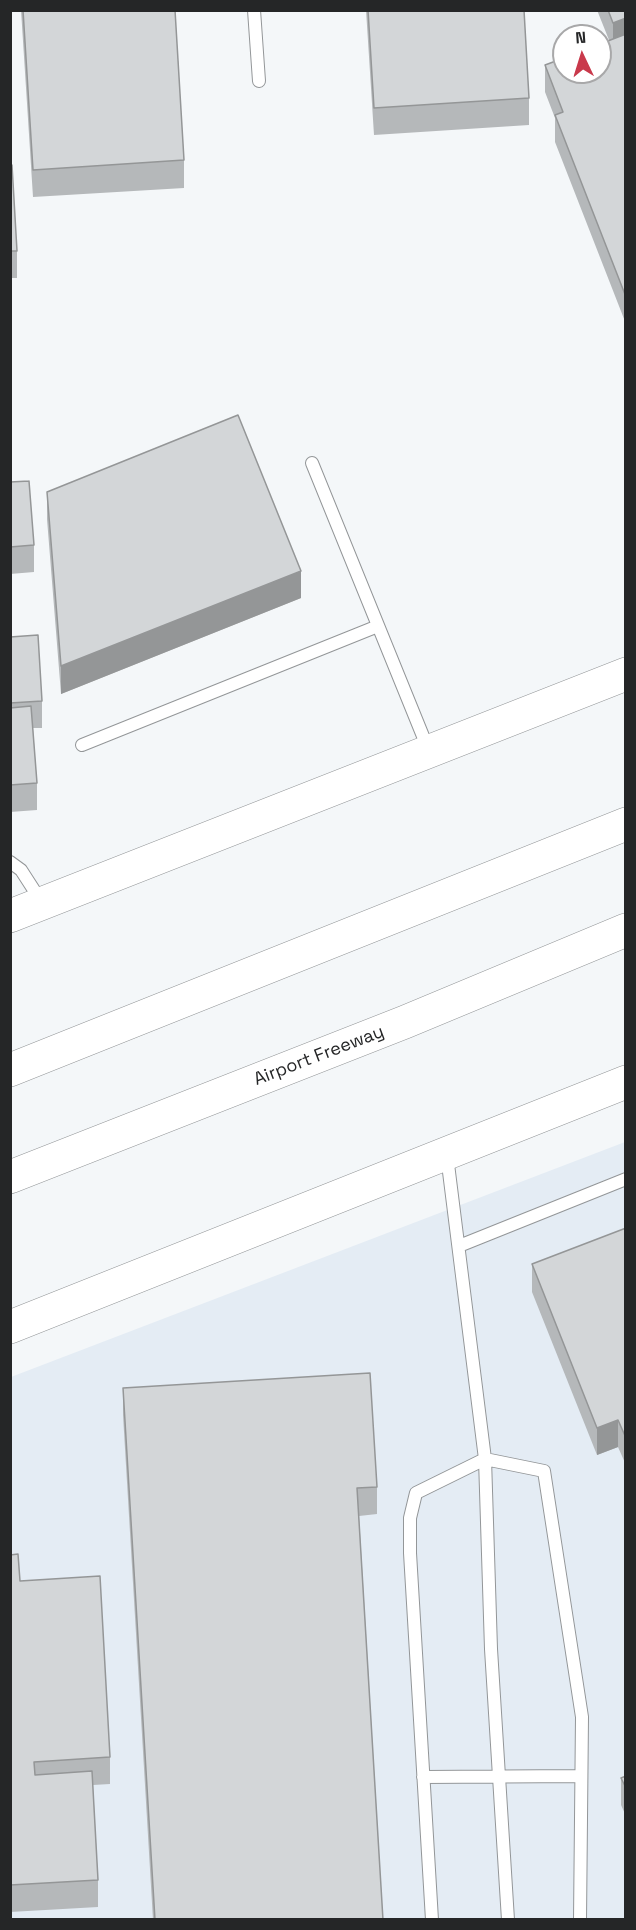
<!DOCTYPE html>
<style>
body{margin:0}
#map{position:relative;width:636px;height:1930px;overflow:hidden;background:#f4f7f9;font-family:"Space Grotesk",sans-serif}
canvas{display:block}
.frame{position:absolute;inset:0;border:12px solid #252627;pointer-events:none}
.north{position:absolute;left:552px;top:24px;width:60px;height:60px;box-sizing:border-box;background:#fff;border:2px solid #a8a8a9;border-radius:50%;rotate:356deg;font-size:16px;font-weight:700;line-height:24px;text-align:center;color:#252627}
.north::after{content:'';display:block;margin:auto;width:21px;height:27px;background:#c9394b;clip-path:polygon(50% 0,100% 100%,50% 72%,0 100%)}
</style>
<div id="map">
<canvas width="636" height="1930"></canvas>
<div class="frame"></div>
<div class="north">N</div>
</div>
<script>
const ctx = document.querySelector('canvas').getContext('2d');
ctx.lineJoin = 'round';
function paint(path, color) { ctx.fillStyle = color; ctx.fill(path, 'evenodd'); }
const shape = rows => new Path2D(rows.map(r => 'M' + r).join(''));
function strokePath(path, color, width, dash) { ctx.strokeStyle = color; ctx.lineWidth = width; ctx.lineCap = dash ? 'butt' : 'round'; ctx.setLineDash(dash || []); ctx.stroke(path); }
function drawText(font, color, halo, rows, align = 'center') {
  ctx.font = font + ' "Space Grotesk",sans-serif'; ctx.lineWidth = 6; ctx.setLineDash([]); ctx.textBaseline = 'middle'; ctx.strokeStyle = halo; ctx.fillStyle = color; for (const [text, x, y, turn = 0] of rows) {
    ctx.save(); ctx.translate(x, y); ctx.rotate((+turn || 0) * Math.PI / 180); ctx.textAlign = isNaN(turn) ? turn : align; if (halo) ctx.strokeText(text, 0, 0); ctx.fillText(text, 0, 0); ctx.restore();
  }
}
const built = shape([
 [625,1142,625,1919,11,1920,11,1377]
]);
const service = shape([
 [254,10,259,81],
 [312,463,429,751],
 [82,745,378,626],
 [10,862,21,870,41,901],
 [447,1156,485,1459,544,1471,582,1717,580,1920],
 [459,1246,626,1179],
 [423,1777,580,1776],
 [432,1920,410,1553,410,1518,416,1493,485,1459,491,1649,508,1920]
]);
const secondary = shape([
 [10,916,626,674],
 [10,1327,626,1082]
]);
const motorway = shape([
 [10,1070,626,824],
 [10,1177,405,1022,626,930]
]);
const wall = shape([
 [21,10,175,10,184,160,184,188,33,197],
 [366,10,524,10,529,98,529,125,374,135],
 [597,10,626,10,626,324,555,142,555,118,545,92,545,65,609,40],
 [10,165,17,251,17,278,10,278],
 [10,482,34,545,34,572,10,574],
 [47,492,301,598,61,694,47,519],
 [10,637,42,701,42,728,33,728,37,783,37,810,10,812],
 [626,1228,626,1465,618,1447,597,1455,532,1292,532,1264],
 [123,1388,377,1487,377,1514,359,1516,383,1920,153,1920,123,1415],
 [10,1555,20,1581,110,1757,110,1784,93,1785,98,1880,98,1907,10,1912],
 [626,1776,626,1816,621,1805,621,1778]
]);
const shadedWall = shape([
 [626,18,626,45,613,50,613,23],
 [301,571,301,598,61,694,61,666],
 [618,1420,618,1447,597,1455,597,1428]
]);
const building = shape([
 [23,10,175,10,184,160,33,170,23,10],
 [368,10,524,10,529,98,374,108,368,10],
 [608,10,626,10,626,18,613,23,608,10],
 [626,34,626,297,555,115,563,112,545,65,564,58,564,72,600,72,600,44,626,34],
 [10,165,12,165,17,251,10,251,10,165],
 [238,415,301,571,61,666,47,492,238,415],
 [29,481,34,545,10,547,10,482,29,481],
 [38,635,42,701,10,703,10,637,38,635],
 [31,706,37,783,10,785,10,708,31,706],
 [626,1228,626,1438,618,1420,597,1428,532,1264,626,1228],
 [370,1373,377,1487,357,1488,383,1920,155,1920,123,1388,370,1373],
 [18,1554,20,1581,100,1576,110,1757,34,1762,35,1775,92,1771,98,1880,10,1885,10,1555,18,1554],
 [626,1776,626,1788,621,1778,626,1776]
]);
const streetNames = [
 ["Airport Freeway",319,1056,-21]
];
paint(built, '#e4ecf4');
strokePath(service, '#939698', 14);
strokePath(secondary, '#939698', 34);
strokePath(motorway, '#939698', 34);
strokePath(service, '#fff', 12);
strokePath(secondary, '#fff', 33);
strokePath(motorway, '#fff', 33);
paint(wall, '#b5b8ba');
paint(shadedWall, '#949697');
paint(building, '#d3d6d8');
strokePath(building, '#949697', 1.5);
drawText('18px', '#252627', '#fff', streetNames);
</script>
